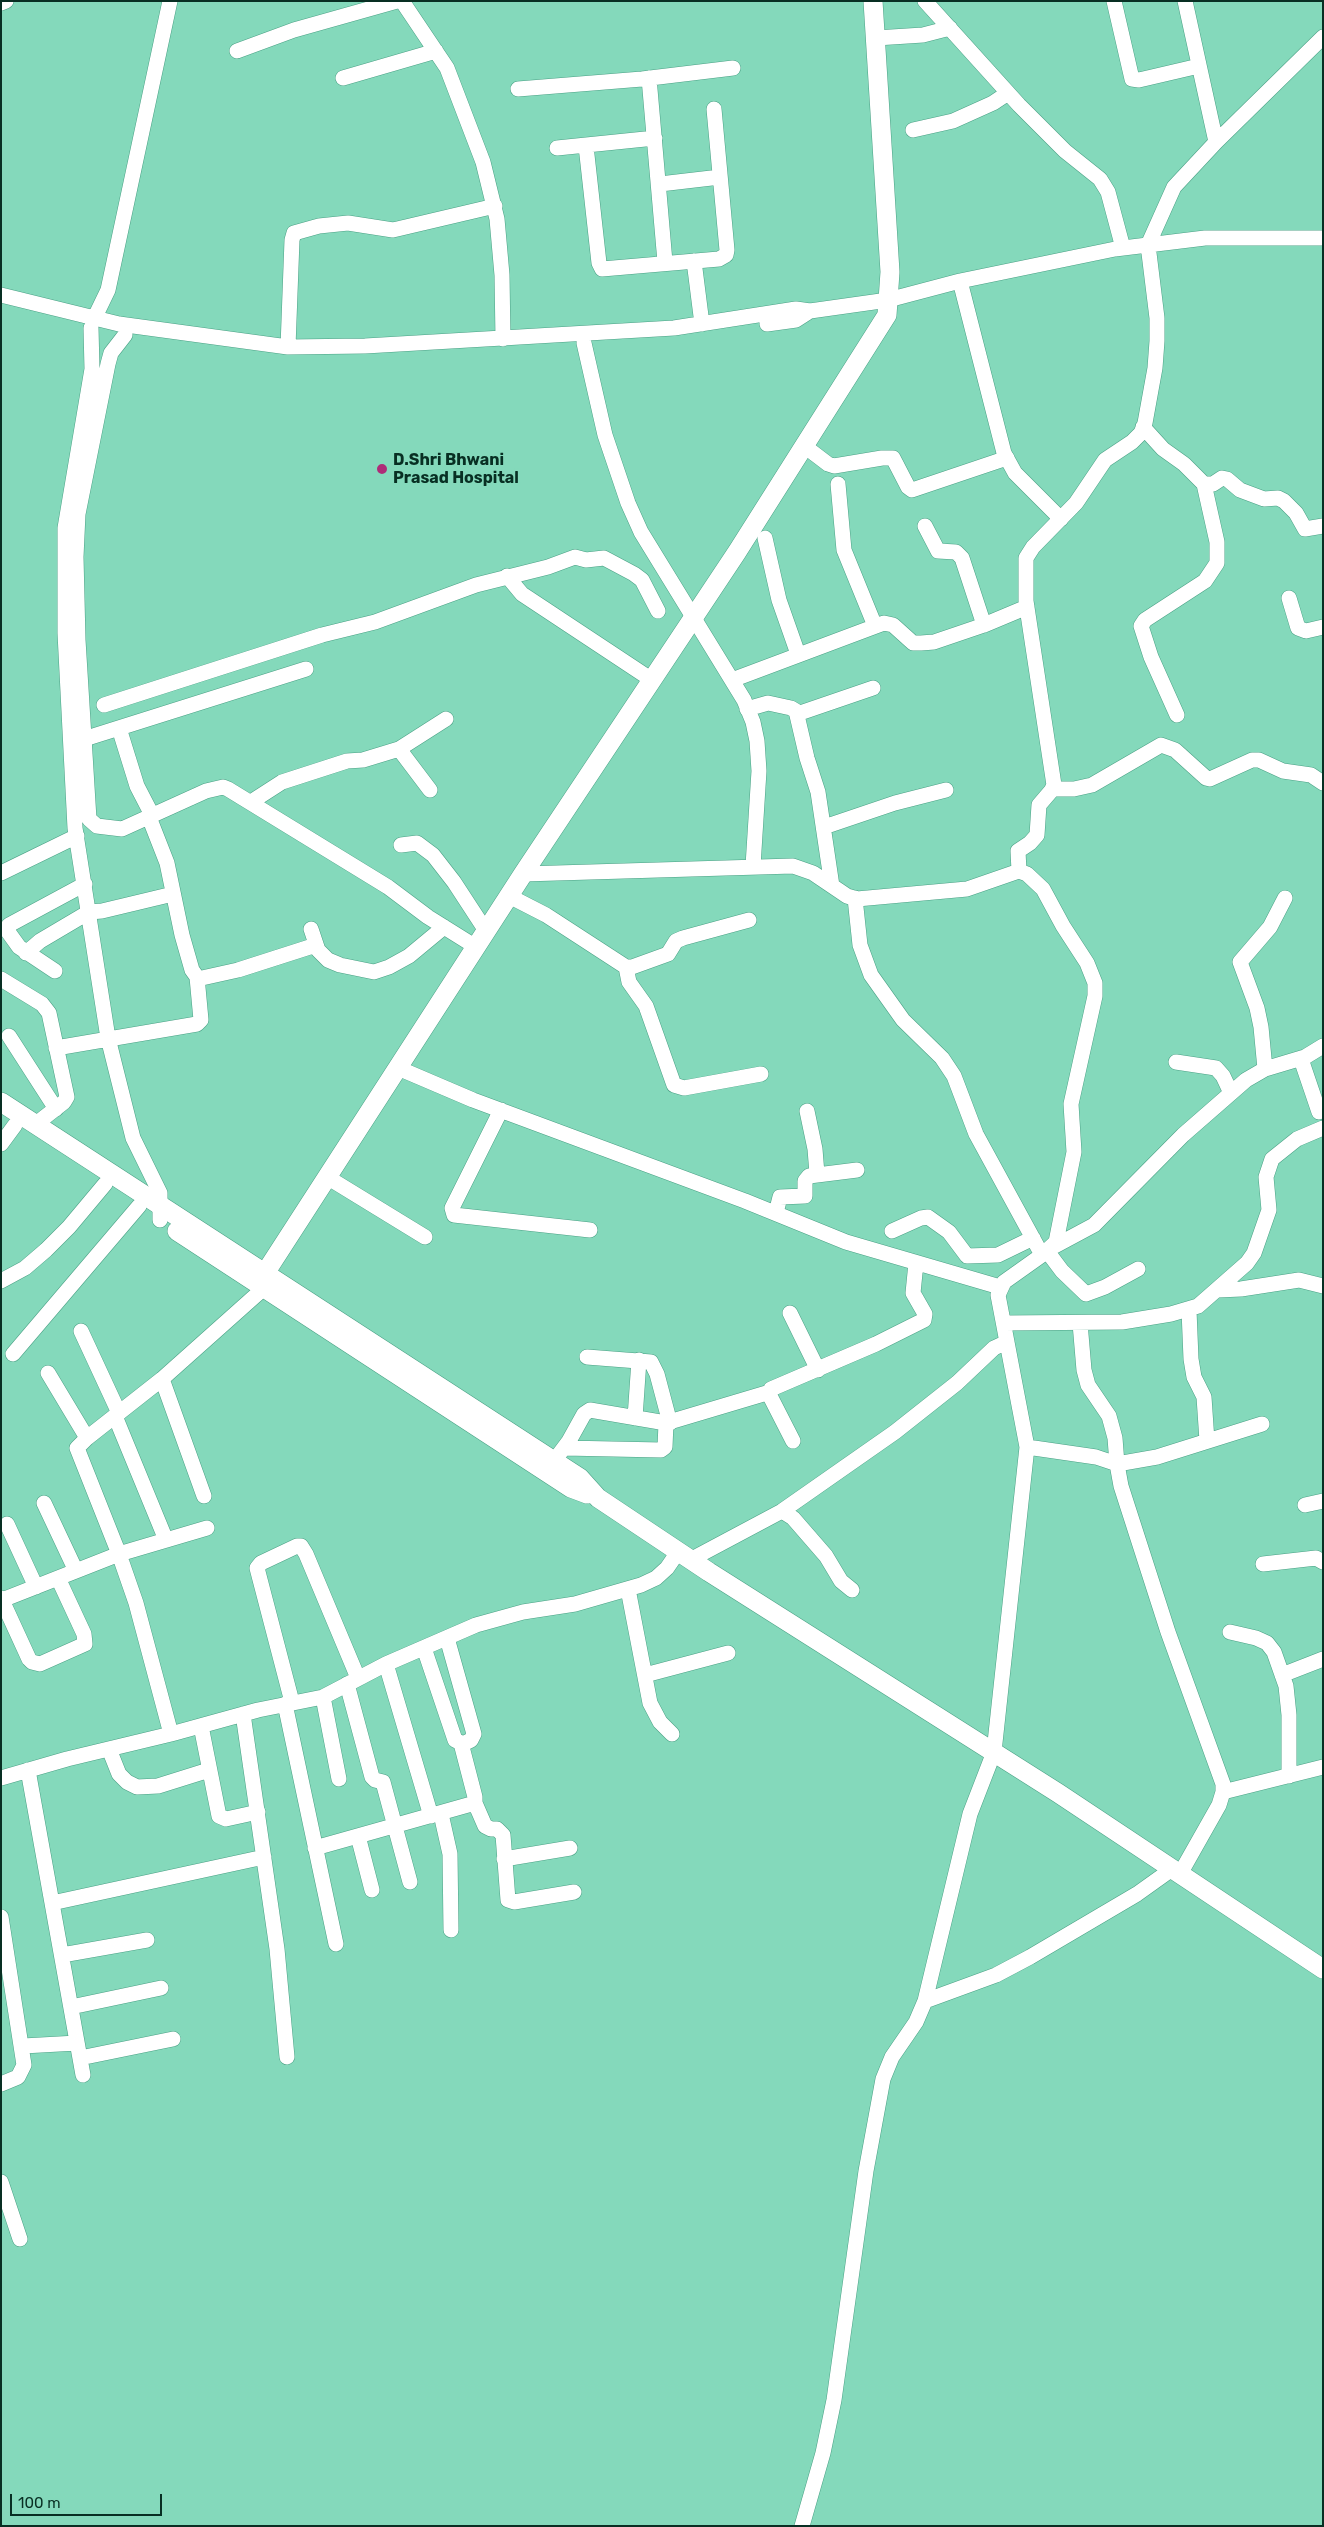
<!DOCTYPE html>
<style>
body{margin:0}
#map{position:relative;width:1324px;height:2527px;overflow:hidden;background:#84d9bb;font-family:Rubik,sans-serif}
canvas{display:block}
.frame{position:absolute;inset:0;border:2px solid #082f23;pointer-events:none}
.scale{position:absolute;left:10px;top:2494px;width:152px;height:22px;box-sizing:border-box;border:2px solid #082f23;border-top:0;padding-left:6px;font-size:15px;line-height:18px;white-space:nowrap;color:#082f23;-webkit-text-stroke:4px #84d9bb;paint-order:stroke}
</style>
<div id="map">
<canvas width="1324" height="2527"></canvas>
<div class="frame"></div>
<div class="scale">100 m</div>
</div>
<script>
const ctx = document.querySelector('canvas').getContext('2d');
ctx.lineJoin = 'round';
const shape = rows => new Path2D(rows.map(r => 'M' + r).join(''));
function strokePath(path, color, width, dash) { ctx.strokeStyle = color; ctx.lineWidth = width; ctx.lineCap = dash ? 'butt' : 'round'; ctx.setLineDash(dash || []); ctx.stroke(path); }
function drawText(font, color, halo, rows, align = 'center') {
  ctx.font = font + ' Rubik,sans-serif'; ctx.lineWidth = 4.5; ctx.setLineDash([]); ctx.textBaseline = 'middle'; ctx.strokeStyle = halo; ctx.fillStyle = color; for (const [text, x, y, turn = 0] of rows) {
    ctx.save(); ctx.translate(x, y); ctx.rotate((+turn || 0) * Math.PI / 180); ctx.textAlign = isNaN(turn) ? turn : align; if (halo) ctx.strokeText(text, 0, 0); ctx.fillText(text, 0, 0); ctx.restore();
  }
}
const minor = shape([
 [402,1,447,68,483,162,497,219,502,275,503,339],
 [925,1,1019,105,1065,151,1100,179,1108,192,1123,248],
 [1114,1,1132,79,1139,80,1199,66],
 [1185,1,1216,142],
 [1,3,6,1],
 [876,38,923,35,950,28],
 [237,51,294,30,397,1],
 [343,78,436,51],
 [649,78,665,262],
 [518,89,642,79,733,68],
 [913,130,953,121,993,103,1008,93],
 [586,146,599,263,602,269,719,259,726,255,727,250,714,109],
 [557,148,655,138],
 [660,184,720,177],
 [694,261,702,324],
 [960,281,1004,453,1015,473,1061,519],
 [1,295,119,324,288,347,365,346,674,328,796,309,810,311,888,300,960,281,1115,249,1205,238,1323,238],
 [94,319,108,290,170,1],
 [767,324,796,320,810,311],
 [91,328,92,369,65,528,65,633,75,828,108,1038,133,1138,160,1193,160,1220],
 [125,335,111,353,108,364,78,514,76,557,78,640,89,819,97,826,122,829,206,791,223,787,228,789,388,887,428,917,476,947],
 [584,343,605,435,628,503,641,532,744,700,753,722,757,741,759,771,753,866],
 [288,347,292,240,294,233,319,226,348,223,393,230,495,206],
 [1143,427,1163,449,1184,464,1204,484,1213,484,1222,478,1227,479,1240,490,1264,499,1278,498,1284,501,1296,513,1305,529,1323,526],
 [803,445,828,464,834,466,882,458,893,458,908,487,912,490,1007,458],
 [838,484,844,550,875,626],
 [925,526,938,551,956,552,962,558,984,625],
 [765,538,779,600,798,654],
 [507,576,522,594,652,680],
 [1289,598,1298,628,1306,631,1323,627],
 [732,680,884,623,893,625,913,643,921,643,934,642,984,625,1027,607],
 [104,705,322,635,375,622,476,585,548,567,575,557,586,560,604,558,634,574,642,580,658,611],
 [747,709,768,703,791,708,796,711,807,758,818,792,832,886],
 [797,714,873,688],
 [1177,715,1151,657,1141,626,1145,620,1205,581,1217,563,1217,542,1204,484],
 [119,728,137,786,152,815],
 [84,739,306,669],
 [399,749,430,790],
 [1052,789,1074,789,1092,785,1161,745,1175,750,1206,778,1210,779,1252,760,1259,760,1283,771,1311,775,1323,783],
 [251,802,282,782,347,761,363,760,399,749,446,719],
 [149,817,167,863,182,935,192,970,197,977,202,978,238,970,316,945],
 [824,827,895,803,946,790],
 [401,845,417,843,433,855,454,882,486,931],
 [1019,871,1018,851,1030,843,1037,835,1039,805,1051,791,1054,785,1026,601,1026,558,1033,547,1076,503,1105,460,1132,442,1141,433,1145,423,1155,368,1157,341,1157,318,1148,245,1174,187,1216,142,1323,37],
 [1,873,77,836],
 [523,874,793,866,813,873,847,896,857,899,967,889,1019,871,1027,874,1043,889,1063,926,1087,963,1095,983,1095,996,1071,1104,1074,1152,1056,1242,1042,1255,1004,1282,998,1295,1027,1447,994,1752,970,1814,925,2001,916,2022,892,2057,883,2079,866,2171,834,2400,823,2453,802,2526],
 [509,896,546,915,626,967,632,967,668,954,676,941,683,938,749,920],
 [855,898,860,945,871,975,903,1020,942,1058,954,1076,976,1134,1042,1255],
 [311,929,318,950,328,960,340,965,374,972,389,967,409,956,444,927],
 [26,953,40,941,89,912,102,911,173,894],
 [626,967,629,982,646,1006,674,1085,684,1088,761,1074],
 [55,971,19,947,6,929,9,925,85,884],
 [1,979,42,1004,49,1013,67,1097,64,1102,36,1124],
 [9,1036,56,1109],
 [56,1048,197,1024,201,1020,197,977],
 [1301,1059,1319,1112],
 [1176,1062,1216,1068,1223,1076,1231,1093],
 [398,1068,473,1100,745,1201,846,1242,1000,1287],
 [1265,1069,1261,1027,1257,1008,1240,962,1270,927,1285,898],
 [501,1110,452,1208,454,1215,590,1230],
 [807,1111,815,1149,817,1174],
 [1,1144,15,1125],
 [327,1177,425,1237],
 [776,1213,780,1197,805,1196,805,1181,809,1176,857,1170],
 [892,1231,921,1218,928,1217,949,1232,967,1256,998,1255,1033,1238],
 [1053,1247,1094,1225,1183,1135,1246,1080,1265,1069,1305,1057,1323,1046],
 [1047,1251,1062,1271,1086,1294,1105,1287,1138,1269],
 [1,1281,25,1268,46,1250,69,1227,105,1184],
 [1218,1290,1241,1289,1299,1280,1323,1286],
 [1189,1310,1191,1359,1194,1377,1204,1397,1207,1441],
 [790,1313,818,1370],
 [1004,1323,1122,1322,1171,1314,1198,1306,1247,1263,1254,1253,1269,1210,1266,1177,1272,1159,1297,1139,1323,1128],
 [1080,1323,1084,1370,1088,1385,1109,1416,1115,1438,1117,1464,1157,1457,1262,1424],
 [81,1331,119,1413],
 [13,1354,139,1206],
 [587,1357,651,1362,657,1374,670,1423],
 [48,1373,87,1438],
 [162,1379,204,1496],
 [115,1416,166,1540],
 [635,1418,639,1360],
 [793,1441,770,1396,771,1389,876,1344,924,1320,925,1314,913,1293,916,1263],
 [1027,1447,1096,1457,1117,1464,1121,1486,1168,1632,1223,1784,1223,1792,1219,1805,1180,1874],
 [564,1448,661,1450,665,1447,666,1423],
 [554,1461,569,1441,584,1414,590,1410,666,1423,770,1392],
 [44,1503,76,1571],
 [1305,1505,1323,1501],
 [782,1511,793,1518,826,1556,841,1581,852,1590],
 [7,1524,36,1587],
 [690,1560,782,1511,895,1432,957,1383,994,1348,1007,1342],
 [1263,1564,1316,1558,1323,1562],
 [628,1589,650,1703,660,1722,672,1734],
 [1,1598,29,1659,32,1662,40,1664,85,1644,84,1634,58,1578],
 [2,1600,119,1554,207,1528],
 [1230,1632,1256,1638,1267,1643,1274,1652,1286,1686,1289,1715,1289,1776],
 [424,1648,455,1740,463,1744],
 [386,1664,431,1816],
 [645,1675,728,1653],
 [1282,1675,1323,1659],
 [347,1684,372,1777,375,1780,383,1782,410,1882],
 [323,1697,339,1779],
 [292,1702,257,1568,261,1563,297,1546,301,1546,306,1554,358,1678],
 [285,1704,336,1944],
 [243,1714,277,1949,287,2057],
 [201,1726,219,1816,226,1819,258,1812],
 [171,1734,136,1603,119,1554,77,1448,87,1438,162,1379,264,1288],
 [109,1749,119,1774,127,1782,137,1787,158,1786,209,1770],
 [28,1770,83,2075],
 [1,1778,67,1759,171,1734,258,1710,323,1697,386,1664,476,1625,523,1612,575,1604,641,1585,656,1578,667,1568,678,1552],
 [1223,1792,1323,1767],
 [475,1803,485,1826,491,1829,497,1829,503,1835,508,1900,514,1902,574,1892],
 [441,1814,450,1854,451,1930],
 [358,1836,372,1890],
 [315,1848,475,1803,475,1797,462,1747,463,1744,471,1740,474,1734,447,1638],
 [504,1859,570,1848],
 [52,1903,264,1857],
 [1,1917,24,2065,18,2077,1,2084],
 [62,1955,147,1940],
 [925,2001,996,1975,1030,1957,1137,1894,1172,1869],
 [71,2007,161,1988],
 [23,2046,77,2043],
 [80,2058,173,2039],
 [1,2182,20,2239]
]);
const major = shape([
 [1,1102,580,1478,598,1498,709,1572,1058,1793,1323,1969],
 [177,1231,571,1488,587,1494],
 [258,1284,523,874,737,552,887,315,890,272,873,1]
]);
const markers = [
 [382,469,6,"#ae2c78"]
];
const poiNames = [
 ["D.Shri Bhwani",393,460],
 ["Prasad Hospital",393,478]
];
strokePath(minor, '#4aa185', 16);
strokePath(major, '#4aa185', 20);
strokePath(minor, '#fff', 15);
strokePath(major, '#fff', 19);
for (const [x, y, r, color] of markers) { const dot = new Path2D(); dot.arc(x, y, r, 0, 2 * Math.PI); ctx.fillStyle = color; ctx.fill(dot); strokePath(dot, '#84d9bb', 2); }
drawText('bold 16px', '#082f23', '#84d9bb', poiNames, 'left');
</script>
